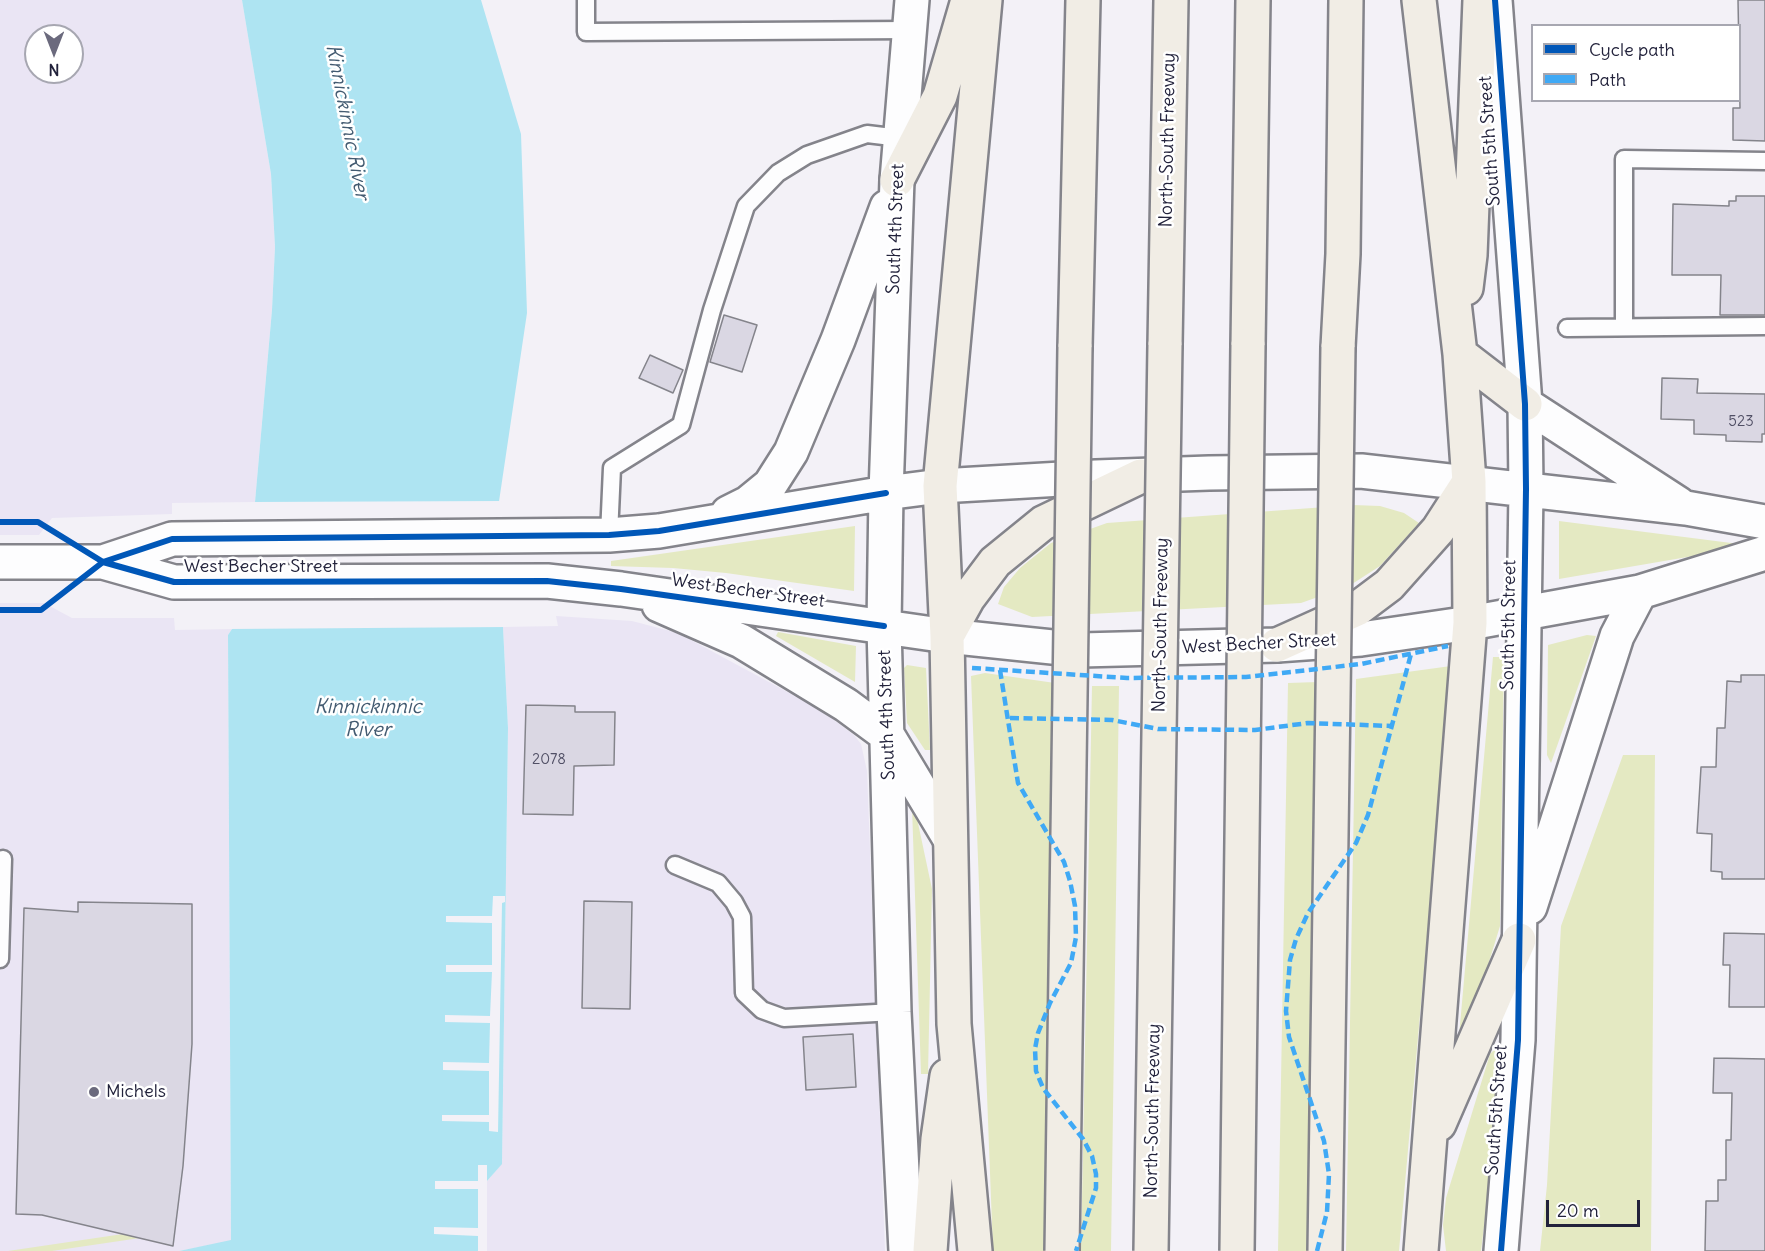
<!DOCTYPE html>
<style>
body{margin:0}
#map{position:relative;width:1765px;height:1251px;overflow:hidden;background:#f3f1f7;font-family:Delius,sans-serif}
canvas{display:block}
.legend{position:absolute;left:1531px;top:24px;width:210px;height:78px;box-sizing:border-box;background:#fff;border:2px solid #a7a7b1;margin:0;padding:8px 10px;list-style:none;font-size:18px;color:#22223b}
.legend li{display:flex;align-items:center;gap:12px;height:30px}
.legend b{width:30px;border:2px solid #a7a7b1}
.north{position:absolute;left:24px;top:24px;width:60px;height:60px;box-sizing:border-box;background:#fff;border:2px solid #a7a7b1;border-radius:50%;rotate:180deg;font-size:16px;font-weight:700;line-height:24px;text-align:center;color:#22223b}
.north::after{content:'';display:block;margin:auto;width:21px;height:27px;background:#6b6a7d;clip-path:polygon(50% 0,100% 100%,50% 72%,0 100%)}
.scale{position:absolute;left:1546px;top:1200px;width:94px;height:27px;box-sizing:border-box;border:3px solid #22223b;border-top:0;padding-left:8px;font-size:18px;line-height:21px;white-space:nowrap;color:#22223b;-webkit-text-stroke:4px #fff;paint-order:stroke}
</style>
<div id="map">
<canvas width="1765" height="1251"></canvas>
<ul class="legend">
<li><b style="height:8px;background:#0057b8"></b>Cycle path</li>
<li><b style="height:8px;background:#3fa9f5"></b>Path</li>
</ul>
<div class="north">N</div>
<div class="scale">20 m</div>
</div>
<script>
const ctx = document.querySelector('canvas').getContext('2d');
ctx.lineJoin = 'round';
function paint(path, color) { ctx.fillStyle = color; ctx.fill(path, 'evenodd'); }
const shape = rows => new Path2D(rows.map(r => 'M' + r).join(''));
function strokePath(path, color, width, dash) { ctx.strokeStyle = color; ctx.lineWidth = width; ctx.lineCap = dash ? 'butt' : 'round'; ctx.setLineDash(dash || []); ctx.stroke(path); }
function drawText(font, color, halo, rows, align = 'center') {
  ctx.font = font + ' Delius,sans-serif'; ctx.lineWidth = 5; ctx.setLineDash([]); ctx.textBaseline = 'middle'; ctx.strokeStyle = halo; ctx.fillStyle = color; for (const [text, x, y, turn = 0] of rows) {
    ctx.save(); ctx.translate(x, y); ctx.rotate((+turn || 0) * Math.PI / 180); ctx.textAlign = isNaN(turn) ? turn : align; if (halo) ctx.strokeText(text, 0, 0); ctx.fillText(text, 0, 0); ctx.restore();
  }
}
const built = shape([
 [0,0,242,0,271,174,275,247,272,310,255,502,172,503,172,514,52,518,39,535,0,535],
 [36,36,72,36,72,72,36,72],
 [0,603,44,603,72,618,174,618,175,630,232,629,228,635,231,1241,179,1251,0,1251],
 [556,616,632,621,678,633,821,710,854,735,861,744,867,771,885,1251,487,1251,487,1181,502,1163,508,728,503,627,558,626]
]);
const green = shape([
 [1353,505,1380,506,1404,513,1419,523,1380,566,1349,586,1301,603,1032,617,998,604,1004,587,1020,568,1051,543,1107,523],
 [1559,521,1739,544,1740,548,1559,579],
 [855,526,854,591,726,573,673,568,611,566,611,561],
 [778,632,856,646,855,682,776,636],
 [1587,635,1596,636,1551,763,1547,755,1548,645],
 [1493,657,1504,657,1500,926,1463,1047,1458,1047],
 [907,665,926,668,930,750,925,750,907,723,904,668],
 [1451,666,1399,1251,1346,1251,1356,679],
 [985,673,1055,683,1045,1251,993,1251,971,676],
 [1318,682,1309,1251,1278,1251,1288,683],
 [1092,686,1119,686,1111,1251,1081,1251],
 [1623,755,1655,755,1651,1251,1540,1251,1547,1185,1561,926],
 [912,807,915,809,932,889,928,1074,921,1074],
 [1497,1047,1495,1136,1481,1251,1446,1251,1443,1225,1446,1198,1490,1054],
 [123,1234,140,1238,52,1251,8,1251]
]);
const water = shape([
 [242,0,481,0,521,134,527,313,490,562,503,627,508,728,502,1164,487,1181,487,1251,179,1251,231,1240,228,635,232,629,255,502,272,310,275,247,271,174]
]);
const pier = shape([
 [502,501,493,562,506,627,228,629,252,502],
 [493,896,505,896,505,902,502,903,498,1132,489,1131,489,1122,442,1121,442,1115,489,1115,489,1071,443,1070,443,1062,489,1063,490,1023,445,1022,445,1015,490,1016,492,972,446,972,446,965,492,965,492,923,446,922,446,916,492,916],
 [478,1165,487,1165,487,1251,478,1251,478,1236,434,1234,434,1227,478,1228,478,1189,435,1189,435,1181,478,1181]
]);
const building = shape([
 [1738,0,1765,0,1765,141,1733,140,1733,108,1740,108,1738,0],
 [1736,196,1765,196,1765,315,1720,315,1721,275,1672,275,1673,204,1729,206,1729,201,1736,201,1736,196],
 [724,315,757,325,742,372,710,362,724,315],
 [650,355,683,370,673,393,639,378,650,355],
 [1662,378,1698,379,1697,393,1765,394,1765,434,1762,434,1762,442,1726,441,1726,435,1694,434,1694,420,1661,419,1662,378],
 [1741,675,1765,675,1765,879,1722,879,1722,872,1711,871,1712,834,1697,833,1701,767,1716,767,1717,728,1725,728,1727,681,1741,682,1741,675],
 [526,705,575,706,575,712,615,712,614,765,574,766,573,815,523,814,526,705],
 [584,901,632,902,630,1009,582,1008,584,901],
 [78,902,192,904,192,1044,183,1166,173,1246,42,1215,16,1214,24,908,78,912,78,902],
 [1724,933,1765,934,1765,1007,1729,1007,1730,965,1723,965,1724,933],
 [853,1034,856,1087,806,1090,803,1037,853,1034],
 [1714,1058,1765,1059,1765,1251,1705,1251,1706,1201,1718,1201,1718,1180,1726,1180,1726,1140,1731,1140,1732,1093,1713,1093,1714,1058]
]);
const lane = shape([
 [586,0,586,32,910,30],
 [1624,326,1624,159,1765,161],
 [1567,328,1765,326],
 [609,535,612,468,681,425,712,310,746,206,778,173,807,155,867,134,900,138],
 [675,865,718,883,734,902,742,917,744,993,762,1010,784,1018,894,1012],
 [0,959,3,859]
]);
const secondary = shape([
 [1495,0,1525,404,1526,489,1518,1040,1501,1251],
 [1525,404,1679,504],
 [728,513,748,503,770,485,791,452,838,340,887,207],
 [0,562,103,562,174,582,547,581,621,589,947,636,1081,650,1277,645,1361,639,1470,623,1640,592,1765,553],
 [103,562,172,539,609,535,659,531,886,493,940,486,1096,477,1209,473,1361,471,1686,508,1765,522],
 [659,605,741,641,846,705,888,736,950,839],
 [1530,907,1617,636,1640,592],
 [906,1251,894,1012,884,626,886,493,897,180,912,0]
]);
const highway = shape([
 [1419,0,1460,354,1469,482,1470,623,1421,1251],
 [897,180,940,96,968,0],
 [1466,288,1470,255,1480,0],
 [1165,345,1171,0],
 [1248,345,1253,0],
 [1075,347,1083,0],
 [1338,347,1343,254,1346,0],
 [1460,354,1525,404],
 [947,636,968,598,995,562,1043,523,1141,476],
 [1277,645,1357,609,1389,585,1438,530,1469,482],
 [1439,1124,1519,940],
 [930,1251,938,1139,947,1076],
 [975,1251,954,1024,947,636,940,486,985,0]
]);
const highwayBridge = shape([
 [1062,1251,1075,347],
 [1151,1251,1165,345],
 [1237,1251,1248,345],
 [1325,1251,1338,347]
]);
const quiet = shape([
 [972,668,1127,678,1246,677,1361,664,1448,646],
 [1000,670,1018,783,1064,862,1070,881,1075,906,1076,937,1071,963,1050,1003,1038,1033,1035,1049,1036,1071,1043,1088,1083,1139,1092,1156,1096,1174,1096,1188,1076,1251],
 [1010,718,1112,720,1158,729,1255,730,1308,723,1392,726],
 [1317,1251,1327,1212,1329,1174,1324,1141,1289,1037,1286,1011,1290,960,1296,939,1308,913,1356,843,1368,815,1411,654]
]);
const cycleway = shape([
 [1495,0,1525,404,1526,489,1518,1040,1501,1251],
 [0,522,38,522,103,562,174,582,547,581,621,589,884,626],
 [0,610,41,610,103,562,172,539,609,535,659,531,886,493]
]);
const markers = [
 [94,1092,6,"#6b6a7d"]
];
const numberNames = [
 ["523",1741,422],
 ["2078",549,760]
];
const streetNames = [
 ["North-South Freeway",1168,140,-89],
 ["South 5th Street",1490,141,-94],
 ["South 4th Street",896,229,-88],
 ["West Becher Street",261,567],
 ["West Becher Street",748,591,8],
 ["North-South Freeway",1161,625,-89],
 ["South 5th Street",1509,625,-89],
 ["West Becher Street",1259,644,-3],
 ["South 4th Street",887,715,-92],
 ["South 5th Street",1497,1110,-86],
 ["North-South Freeway",1153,1111,-89]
];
const poiNames = [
 ["Michels",106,1092]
];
const waterNames = [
 ["Kinnickinnic River",347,122,79],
 ["Kinnickinnic",368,707],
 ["River",368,730]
];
paint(built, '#eae5f4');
paint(green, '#e4e9c2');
paint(water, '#aee4f2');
paint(pier, '#f3f1f7');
paint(building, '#dad7e3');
strokePath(building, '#84848b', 1.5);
strokePath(lane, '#84848b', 21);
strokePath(secondary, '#84848b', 38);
strokePath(highway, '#84848b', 38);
strokePath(lane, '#fdfdfe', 16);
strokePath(secondary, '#fdfdfe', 33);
strokePath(highway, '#f1ede5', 33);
strokePath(highwayBridge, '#84848b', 38, []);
strokePath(highwayBridge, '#f1ede5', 33);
strokePath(quiet, '#3fa9f5', 4.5, [9, 4.5]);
strokePath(cycleway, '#0057b8', 6);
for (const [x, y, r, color] of markers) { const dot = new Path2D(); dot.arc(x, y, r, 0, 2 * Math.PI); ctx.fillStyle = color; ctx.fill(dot); strokePath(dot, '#fff', 2); }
drawText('15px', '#504f65', null, numberNames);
drawText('18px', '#22223b', '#fff', streetNames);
drawText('18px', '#22223b', '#fff', poiNames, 'left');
drawText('italic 20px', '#435b71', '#fff', waterNames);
</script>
